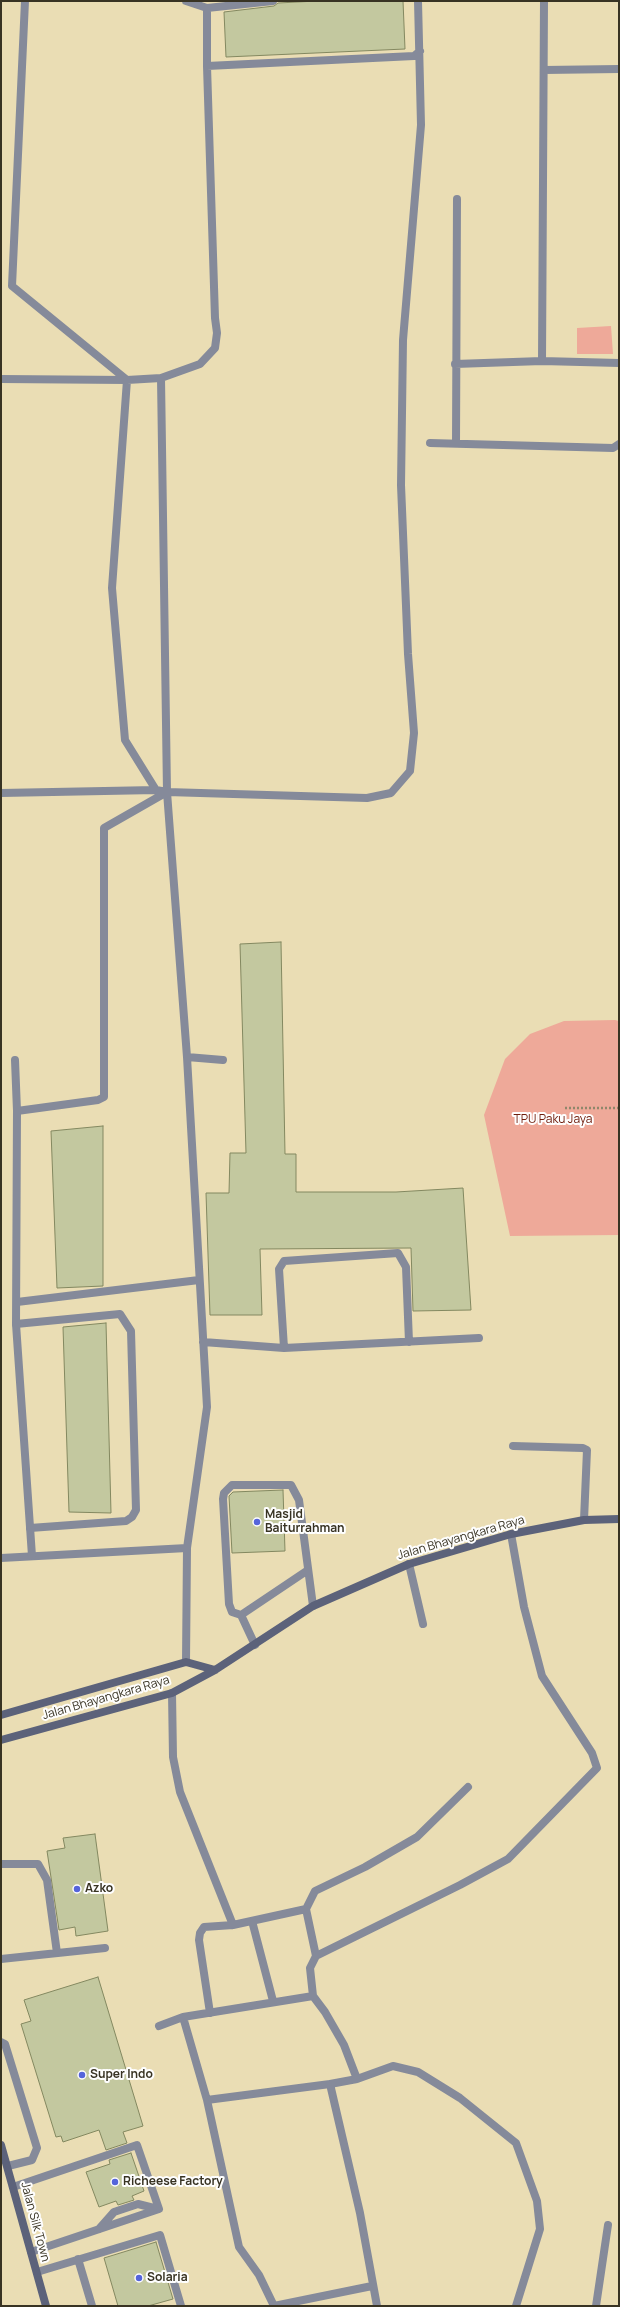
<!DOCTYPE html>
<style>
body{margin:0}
#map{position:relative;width:620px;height:2307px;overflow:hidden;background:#eaddb4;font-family:Manrope,sans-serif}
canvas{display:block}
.frame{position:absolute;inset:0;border:2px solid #383323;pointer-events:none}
</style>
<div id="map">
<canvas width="620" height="2307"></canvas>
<div class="frame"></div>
</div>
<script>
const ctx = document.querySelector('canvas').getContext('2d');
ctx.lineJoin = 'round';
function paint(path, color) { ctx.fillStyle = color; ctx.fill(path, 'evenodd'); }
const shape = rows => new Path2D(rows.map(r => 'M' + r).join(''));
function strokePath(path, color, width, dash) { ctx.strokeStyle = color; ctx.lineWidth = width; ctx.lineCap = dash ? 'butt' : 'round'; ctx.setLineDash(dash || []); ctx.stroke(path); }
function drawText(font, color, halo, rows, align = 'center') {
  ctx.font = font + ' Manrope,sans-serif'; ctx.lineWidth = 4; ctx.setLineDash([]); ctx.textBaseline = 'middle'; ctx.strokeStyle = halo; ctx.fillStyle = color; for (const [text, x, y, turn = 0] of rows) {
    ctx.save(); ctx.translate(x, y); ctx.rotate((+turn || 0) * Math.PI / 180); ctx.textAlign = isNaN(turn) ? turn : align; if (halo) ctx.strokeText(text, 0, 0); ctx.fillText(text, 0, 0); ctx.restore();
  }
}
const green = shape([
 [611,326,613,354,577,354,577,328],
 [615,1020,619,1021,619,1235,510,1236,484,1115,505,1059,530,1034,564,1021]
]);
const building = shape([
 [317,1,403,1,405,49,226,57,224,12,274,6,278,3,317,1],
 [281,942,285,1154,296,1154,296,1192,396,1192,463,1188,471,1310,413,1311,411,1248,260,1249,262,1315,210,1315,206,1193,229,1193,230,1153,246,1153,240,944,281,942],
 [103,1126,103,1286,57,1288,51,1131,103,1126],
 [106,1323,111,1513,69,1512,63,1327,106,1323],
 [283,1490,285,1551,232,1553,229,1496,233,1492,283,1490],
 [95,1834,108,1931,76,1936,75,1927,59,1930,47,1851,65,1848,63,1838,95,1834],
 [98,1977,143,2126,123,2132,127,2143,106,2150,99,2130,63,2142,61,2136,56,2137,21,2024,31,2021,24,2000,98,1977],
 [131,2153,144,2191,132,2196,134,2200,118,2205,116,2201,99,2207,86,2172,110,2164,109,2160,131,2153],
 [156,2242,173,2299,148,2306,118,2306,104,2258,156,2242]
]);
const path = shape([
 [565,1108,619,1108]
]);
const lane = shape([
 [25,1,12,286,127,380],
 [186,1,207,8,273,1],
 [207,66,414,56,420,51],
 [161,378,167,792],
 [1,379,127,380],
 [1,793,156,790],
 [187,1057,223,1060],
 [17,1111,98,1100,104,1097,104,828,167,792,367,798,391,793,410,771,414,733,408,654,401,485,403,340,421,125,418,1],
 [17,1302,199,1280],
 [16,1324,120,1314,131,1331,136,1510,132,1517,126,1521,30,1528],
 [203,1342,284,1348,479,1338],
 [284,1348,279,1269,284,1261,398,1253,406,1267,409,1342],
 [513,1446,583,1448,587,1450,584,1520],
 [1,1558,187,1548],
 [409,1564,423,1624],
 [308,1570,241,1615,232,1612,229,1604,223,1499,224,1493,232,1485,291,1485,299,1500,313,1606],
 [241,1615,255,1645],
 [186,1662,187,1548,207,1407,187,1057,167,792,156,790,125,740,112,588,127,380,161,378,200,364,215,348,217,333,215,318,207,66,207,8],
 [1,1864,38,1864,47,1880,57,1953],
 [1,1959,105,1948],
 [1,2042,5,2044,37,2148,32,2160,8,2166],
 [13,2187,137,2145,159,2209,31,2252],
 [99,2229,114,2212,138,2204,158,2209],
 [78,2259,92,2306],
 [37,2272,160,2235,181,2306],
 [596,2306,608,2225]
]);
const street = shape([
 [544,70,619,69],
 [542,361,544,1],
 [455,364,542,361,619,363],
 [430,443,613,448,619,444],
 [456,443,457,199],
 [15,1060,17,1111,16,1324,32,1556],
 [172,1693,173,1757,180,1792,233,1925],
 [252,1921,273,2001],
 [316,1956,306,1909,315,1891,365,1867,417,1837,468,1787],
 [210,2013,199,1940,200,1933,204,1927,233,1925,306,1909],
 [183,2017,207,2100,239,2247,259,2275,274,2306],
 [159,2026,183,2017,313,1996],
 [357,2079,344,2045,325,2012,313,1996,310,1968,316,1956,460,1885,508,1859,597,1768,592,1753,542,1676,524,1607,511,1534],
 [330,2084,360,2213,377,2306],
 [207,2100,330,2084,357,2079,393,2066,418,2072,460,2098,516,2143,537,2201,540,2229,516,2306],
 [274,2306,372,2286]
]);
const secondary = shape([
 [1,1715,186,1662,215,1670],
 [1,1740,172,1693,215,1670,313,1606,409,1564,511,1534,584,1520,619,1519],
 [1,2145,46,2306]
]);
const markers = [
 [257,1522,4,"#5564db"],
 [77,1889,4,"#5564db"],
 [82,2075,4,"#5564db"],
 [115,2182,4,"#5564db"],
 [139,2278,4,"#5564db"]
];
const parkNames = [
 ["TPU Paku Jaya",553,1120]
];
const poiNames = [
 ["Masjid",265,1515],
 ["Baiturrahman",265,1529],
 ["Azko",85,1889],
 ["Super Indo",90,2075],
 ["Richeese Factory",123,2182],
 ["Solaria",147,2278]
];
const streetNames = [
 ["Jalan Bhayangkara Raya",461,1538,-16],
 ["Jalan Bhayangkara Raya",106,1698,-16],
 ["Jalan Silk Town",35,2222,75]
];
paint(green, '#eea999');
paint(building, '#c3c89f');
strokePath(building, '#838860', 1);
strokePath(path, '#90876b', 2.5, [2, 2]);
strokePath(lane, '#858a9a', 8);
strokePath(street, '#858a9a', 8);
strokePath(secondary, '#5c627a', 8);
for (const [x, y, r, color] of markers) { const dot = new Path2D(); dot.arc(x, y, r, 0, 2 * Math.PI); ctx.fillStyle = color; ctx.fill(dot); strokePath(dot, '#fefefe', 1.5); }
drawText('12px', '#6f1d0c', '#fefefe', parkNames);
drawText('bold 12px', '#383323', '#fefefe', poiNames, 'left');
drawText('12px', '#383323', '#fefefe', streetNames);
</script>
